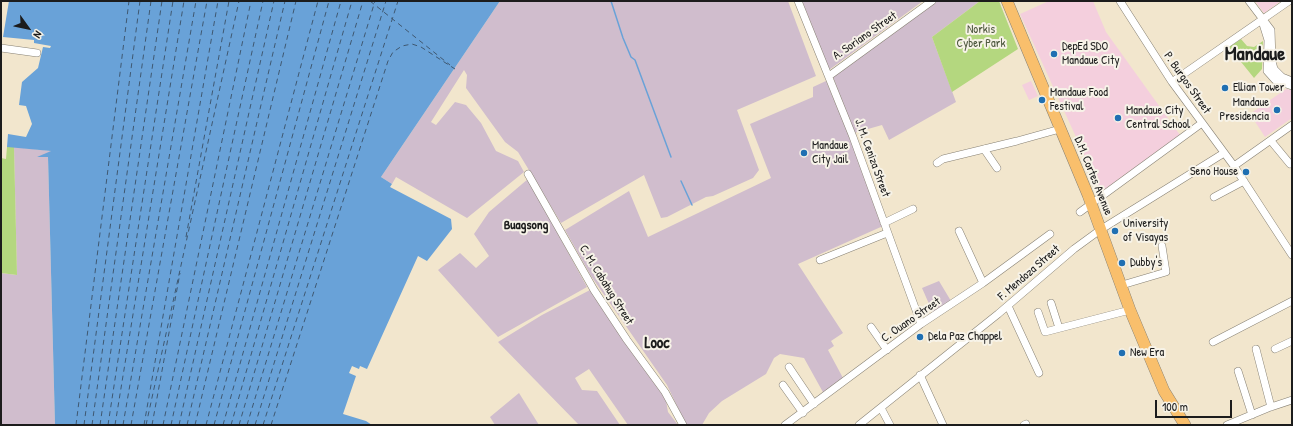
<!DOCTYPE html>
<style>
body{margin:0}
#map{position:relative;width:1293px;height:426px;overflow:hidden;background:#f2e6cd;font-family:"Patrick Hand",sans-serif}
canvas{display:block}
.frame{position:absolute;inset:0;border:2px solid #1c1c1c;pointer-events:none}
.north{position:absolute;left:8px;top:8px;width:40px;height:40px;-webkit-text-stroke:3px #f7f3e8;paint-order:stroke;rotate:123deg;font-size:11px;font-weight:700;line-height:16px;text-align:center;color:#1c1c1c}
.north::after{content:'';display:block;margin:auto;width:14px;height:18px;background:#1c1c1c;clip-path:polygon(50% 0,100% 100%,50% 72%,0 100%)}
.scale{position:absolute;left:1155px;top:400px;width:77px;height:18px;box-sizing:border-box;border:2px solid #1c1c1c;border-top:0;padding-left:5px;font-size:12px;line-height:14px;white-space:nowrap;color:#1c1c1c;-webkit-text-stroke:3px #f7f3e8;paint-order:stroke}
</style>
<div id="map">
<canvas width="1293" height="426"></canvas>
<div class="frame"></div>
<div class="north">N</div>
<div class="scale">100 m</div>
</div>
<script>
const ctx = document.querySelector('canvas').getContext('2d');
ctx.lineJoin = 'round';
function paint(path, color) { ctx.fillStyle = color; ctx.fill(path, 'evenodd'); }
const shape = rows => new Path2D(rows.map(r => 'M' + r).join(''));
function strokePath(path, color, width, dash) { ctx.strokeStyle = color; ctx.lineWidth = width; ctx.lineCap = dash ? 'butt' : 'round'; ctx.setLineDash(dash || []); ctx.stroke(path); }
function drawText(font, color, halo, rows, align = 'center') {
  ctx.font = font + ' "Patrick Hand",sans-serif'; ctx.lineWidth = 4; ctx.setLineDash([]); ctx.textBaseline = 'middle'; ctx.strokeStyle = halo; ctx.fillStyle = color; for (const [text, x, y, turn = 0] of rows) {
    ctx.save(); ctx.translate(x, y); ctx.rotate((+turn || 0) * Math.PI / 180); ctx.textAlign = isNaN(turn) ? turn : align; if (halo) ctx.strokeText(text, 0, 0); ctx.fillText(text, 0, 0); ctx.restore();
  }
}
const built = shape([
 [1049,1,1093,1,1106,32,1180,135,1101,192,1020,14],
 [1255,1,1281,1,1264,13],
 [1031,81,1038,96,1029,100,1022,85],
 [1286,89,1292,90,1292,118,1265,137,1250,114]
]);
const industrial = shape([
 [500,1,788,1,816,76,737,110,759,170,753,178,713,196,706,197,667,217,661,218,644,175,561,223,518,152,505,142,466,88,467,75,464,70,431,122,436,125,455,102,466,105,481,123,496,151,518,161,524,172,467,218,396,177,392,184,381,177],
 [802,1,923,1,829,70],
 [937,1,980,1,932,37,956,102,889,140,882,125,854,133,833,77],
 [826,81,856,151,883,226,798,264,843,333,831,341,834,346,828,350,843,378,824,394,804,358,780,354,774,358,766,374,722,401,709,413,702,425,686,425,667,385,591,276,565,230,629,191,648,237,771,178,750,124,813,97,813,87],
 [14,147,52,151,39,157,48,157,55,425,1,425,1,273,17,275],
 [528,179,587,287,498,337,438,270,460,253,476,268,489,256,474,234,489,212],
 [939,281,951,301,933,313,922,288],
 [590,290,665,395,668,412,678,425,628,425,589,369,575,378,582,390,597,391,620,425,579,425,498,342,542,315],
 [519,393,539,425,495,425,490,417]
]);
const green = shape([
 [980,1,999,1,1018,49,952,92,932,37],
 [1241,39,1247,46,1254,47,1263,41,1262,69,1254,78,1229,47],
 [7,147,14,147,17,275,1,273,1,158,6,159]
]);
const water = shape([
 [9,1,500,1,381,177,392,184,390,187,451,219,452,229,427,261,418,256,367,369,360,366,359,369,352,366,349,373,356,376,343,414,366,421,372,425,55,425,48,157,37,157,51,151,7,147,8,134,26,137,32,124,26,106,19,105,22,82,38,68,43,47,50,48,51,46,34,43,34,40,3,37]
]);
const stream = shape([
 [611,1,623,38,631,57,635,60,671,157],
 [681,181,692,205]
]);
const ferry = shape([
 [370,1,450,65],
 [186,237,229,1],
 [76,425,129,1],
 [84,425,140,1],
 [92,425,151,1],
 [100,425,162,1],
 [108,425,173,1],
 [115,425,184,1],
 [123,425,196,1],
 [131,425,207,1],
 [144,425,218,1],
 [146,425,239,1],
 [152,425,180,273],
 [163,425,251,1],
 [171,425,263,1],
 [179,425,274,1],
 [187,425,285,1],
 [195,425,296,1],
 [206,425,318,1],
 [214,425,329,1],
 [223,425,341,1],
 [231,425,352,1],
 [239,425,363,1],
 [247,425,375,1],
 [255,425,386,1],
 [263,425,398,1],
 [271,425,388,61,393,52,402,46,412,44,421,47,455,69]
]);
const minor = shape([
 [798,1,853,137,921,324],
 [1120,1,1172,82,1234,166,1292,255],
 [1249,1,1271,30,1272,61,1274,69,1282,77,1292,81],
 [1263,24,1268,40,1267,71,1275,80,1292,86],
 [1,48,37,53],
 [829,76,932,1],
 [1172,82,1289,1],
 [1271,141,1290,164],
 [984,149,997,168],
 [937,163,943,159,1017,141,1060,129],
 [1234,166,1292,125],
 [528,174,594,290,627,340,665,392,683,425],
 [1214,197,1244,181],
 [1080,212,1202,123],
 [884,223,913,209],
 [959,231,983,283],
 [820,260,887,233],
 [1122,285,1166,272,1162,246],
 [1051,303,1059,328],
 [1008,306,1039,373],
 [1038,312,1045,332,1130,310],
 [871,327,887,350],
 [1213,342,1292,301],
 [1256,349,1271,407],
 [1275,349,1292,341],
 [789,367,814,404],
 [1238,371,1252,415],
 [920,375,943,425],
 [783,385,803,413],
 [881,408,890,425],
 [785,425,921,324,983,283,1050,234],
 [859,425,998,314,1074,249,1100,230,1224,153],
 [1024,425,1026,424],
 [1227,425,1268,408,1292,400]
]);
const highway = shape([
 [1007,1,1088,195,1130,310,1164,391,1185,425]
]);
const markers = [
 [1054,54,4,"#1f6fb2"],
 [1225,88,4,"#1f6fb2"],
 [1042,100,4,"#1f6fb2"],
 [1277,110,4,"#1f6fb2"],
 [1118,118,4,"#1f6fb2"],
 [804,153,4,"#1f6fb2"],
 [1246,172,4,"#1f6fb2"],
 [1115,231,4,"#1f6fb2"],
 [1122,263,4,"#1f6fb2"],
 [920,337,4,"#1f6fb2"],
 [1122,353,4,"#1f6fb2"]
];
const parkNames = [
 ["Norkis",981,30],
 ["Cyber Park",981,44]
];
const streetNames = [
 ["A. Soriano Street",865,36,-35],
 ["P. Burgos Street",1187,83,55],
 ["J. M. Ceniza Street",872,158,70],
 ["D.M. Cortes Avenue",1093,176,68],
 ["F. Mendoza Street",1029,273,-41],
 ["C. M. Cabahug Street",606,285,58],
 ["C. Ouano Street",911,320,-35]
];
const poiNames = [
 ["DepEd SDO",1062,47],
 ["Mandaue City",1062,61],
 ["Ellian Tower",1233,88],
 ["Mandaue Food",1050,93],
 ["Festival",1050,107],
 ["Mandaue",1269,103,"right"],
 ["Presidencia",1269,117,"right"],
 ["Mandaue City",1126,111],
 ["Central School",1126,125],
 ["Mandaue",812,146],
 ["City Jail",812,160],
 ["Seno House",1238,172,"right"],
 ["University",1123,224],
 ["of Visayas",1123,238],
 ["Dubby's",1130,263],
 ["Dela Paz Chappel",928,337],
 ["New Era",1130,353]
];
const neighbourhoodNames = [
 ["Buagsong",526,226]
];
const districtNames = [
 ["Looc",657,344]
];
const townNames = [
 ["Mandaue",1255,55]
];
paint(built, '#f4cfdd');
paint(industrial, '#d0bdcd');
paint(green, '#b4d77f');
paint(water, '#69a2d8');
strokePath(stream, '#69a2d8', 1.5);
strokePath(ferry, '#3f5871', 1, [5, 4]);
strokePath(minor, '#878174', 8);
strokePath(highway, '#878174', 12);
strokePath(minor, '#fff', 7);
strokePath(highway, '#f9bf6c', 11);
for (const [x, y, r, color] of markers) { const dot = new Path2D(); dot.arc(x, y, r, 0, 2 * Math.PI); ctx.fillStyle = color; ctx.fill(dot); strokePath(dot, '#f7f3e8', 1.5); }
drawText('12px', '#4a543a', '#f7f3e8', parkNames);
drawText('12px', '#1c1c1c', '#f7f3e8', streetNames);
drawText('12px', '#1c1c1c', '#f7f3e8', poiNames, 'left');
drawText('bold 13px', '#1c1c1c', '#f7f3e8', neighbourhoodNames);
drawText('bold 16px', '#1c1c1c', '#f7f3e8', districtNames);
drawText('bold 20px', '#1c1c1c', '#f7f3e8', townNames);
</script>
